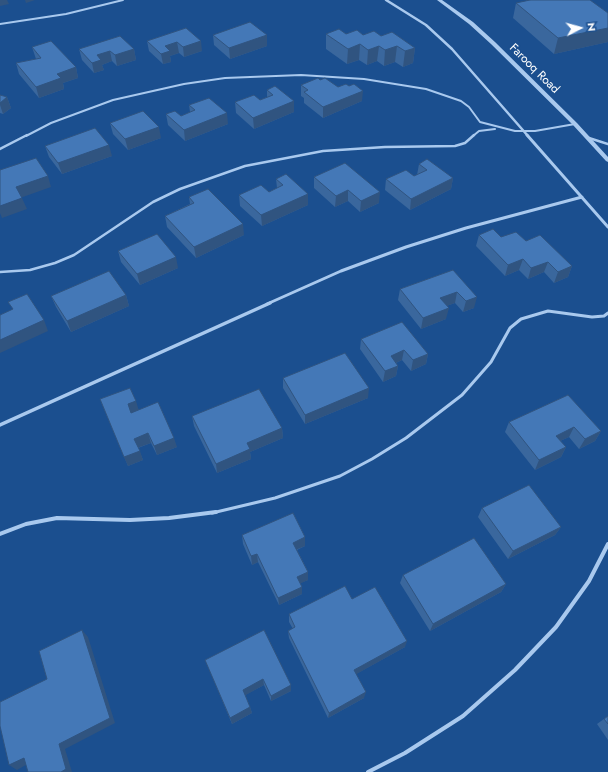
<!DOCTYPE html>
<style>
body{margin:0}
#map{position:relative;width:608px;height:772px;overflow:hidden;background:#1b4f8f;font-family:Jost,sans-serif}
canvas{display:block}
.north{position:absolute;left:560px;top:8px;width:40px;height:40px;-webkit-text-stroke:3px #1b4f8f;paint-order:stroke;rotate:84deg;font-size:11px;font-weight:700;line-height:16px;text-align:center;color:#fff}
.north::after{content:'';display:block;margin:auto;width:14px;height:18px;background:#fff;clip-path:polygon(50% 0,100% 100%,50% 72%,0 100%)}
</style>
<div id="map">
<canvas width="608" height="772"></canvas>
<div class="north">N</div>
</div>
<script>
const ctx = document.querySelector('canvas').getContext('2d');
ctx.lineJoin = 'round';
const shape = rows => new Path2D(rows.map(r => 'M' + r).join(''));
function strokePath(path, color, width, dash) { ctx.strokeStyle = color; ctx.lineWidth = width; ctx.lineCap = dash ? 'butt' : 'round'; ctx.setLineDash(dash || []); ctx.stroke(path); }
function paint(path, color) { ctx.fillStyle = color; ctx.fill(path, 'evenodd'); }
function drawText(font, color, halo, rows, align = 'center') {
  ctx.font = font + ' Jost,sans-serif'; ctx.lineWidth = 3; ctx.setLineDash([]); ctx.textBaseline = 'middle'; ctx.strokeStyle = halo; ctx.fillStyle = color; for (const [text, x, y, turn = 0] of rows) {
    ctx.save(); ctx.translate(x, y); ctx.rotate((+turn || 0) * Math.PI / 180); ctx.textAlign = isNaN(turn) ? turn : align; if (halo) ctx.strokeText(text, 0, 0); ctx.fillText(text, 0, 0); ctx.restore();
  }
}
const serviceFar3 = shape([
 [0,24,66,14,123,0],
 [26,136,51,123,113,100,184,84,225,78,301,75,364,79,426,89,461,101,469,107,480,122,515,131,535,131,575,124],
 [473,136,479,131,495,129]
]);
const serviceFar2 = shape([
 [589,138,608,144],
 [0,149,27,135],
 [0,272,30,270,55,263,74,255,153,202,180,189,245,166,323,151,385,147,455,146,465,143,474,135]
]);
const serviceFar1 = shape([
 [212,513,275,498,340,476,372,459,406,438,462,395,491,362,510,328,521,319,548,311,592,317,604,316,608,313]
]);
const service = shape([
 [0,534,26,524,57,518,130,520,169,518,216,512],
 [368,772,405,753,463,716,515,670,556,627,589,581,608,544]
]);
const pedestrianFar2 = shape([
 [386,0,426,25,452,49,528,136]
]);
const pedestrianFar1 = shape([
 [527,135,608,227],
 [267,304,341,271,406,247,466,228,582,197]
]);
const pedestrian = shape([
 [0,425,270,303]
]);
const tertiary = shape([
 [437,0,442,0,473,22,495,42,577,123,608,157,608,162,606,161,573,125,491,44,469,24,437,0]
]);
const wall = shape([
 [516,3,608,13,608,42,554,54,513,18],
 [186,28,202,51,184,57,179,53,170,56,171,62,163,64,149,51,147,41],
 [326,34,381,36,415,48,413,63,403,67,395,62,384,66,377,61,367,65,359,60,347,64,326,49],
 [213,35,267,35,267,46,230,59,214,45],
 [32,47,76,67,78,78,63,83,64,89,39,98,19,74,16,63,36,59],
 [79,49,134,49,136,60,117,66,112,61,102,65,104,70,94,73,82,60],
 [320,80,338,87,349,86,362,101,323,118,304,103,304,98,301,96,301,85],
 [267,90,294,112,254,129,236,113,235,102,260,100,267,97],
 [0,95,7,97,11,108,3,114,0,113],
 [189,105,228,124,185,141,168,125,166,114,181,116,190,112],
 [110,123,161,138,128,150,113,134],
 [45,146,112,156,62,174,49,157],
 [345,163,379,203,360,212,348,201,335,207,314,188,314,177],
 [419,164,453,178,451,189,410,210,385,190,386,179,414,176,417,175],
 [276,179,308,205,262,226,240,206,239,195,269,192,277,188],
 [189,197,244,235,196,258,167,227,165,216,190,204],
 [479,235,526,241,572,266,568,277,554,283,544,272,528,279,519,270,505,276,476,246],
 [118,251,178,268,140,285,121,262],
 [453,270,474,308,463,312,455,303,446,306,446,319,421,329,398,300,400,289],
 [126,295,129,306,71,332,56,307,51,296],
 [361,339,428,354,426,364,411,371,402,360,396,363,398,366,396,376,383,382,360,349],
 [283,378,368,398,305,424,283,388],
 [568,395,601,431,595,441,579,449,569,437,560,441,566,447,561,457,535,470,505,432,509,422],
 [100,399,139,410,177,447,157,455,151,443,138,448,143,460,128,466],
 [192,416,282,428,283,438,250,452,251,459,217,473,194,426],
 [482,508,561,527,555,535,508,559,478,517],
 [242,535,305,537,305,546,297,550,308,572,308,580,300,583,302,594,279,605,258,562,252,565,243,544],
 [403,575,506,584,501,592,430,631,400,583],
 [289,614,405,647,356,674,364,698,328,718,289,638,288,631,293,629,289,622],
 [264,630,291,691,271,701,264,685,245,695,250,707,252,713,232,724,208,666],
 [608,716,608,740,597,724]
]);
const shadedWall = shape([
 [0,0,7,0,9,4,0,6],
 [25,0,35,0,26,3],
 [608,28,608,42,554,54,558,38],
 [267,35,267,46,230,59,229,48],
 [201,41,202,51,184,57,183,47],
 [177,42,179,53,170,56,171,62,163,64,161,54,165,46],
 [360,44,359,60,347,64,348,49],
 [379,46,377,61,367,65,368,50],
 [397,46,395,62,384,66,385,50],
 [415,48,413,63,403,67,405,51],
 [134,49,136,60,117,66,115,55],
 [110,51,112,61,102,65,104,70,94,73,92,63,97,55],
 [76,67,78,78,63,83,64,89,39,98,36,87,57,74],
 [363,91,362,101,323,118,323,107],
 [7,97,11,108,3,114,0,105,0,103],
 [294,101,294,112,254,129,253,118],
 [227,113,228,124,185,141,184,130],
 [159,127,161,138,128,150,125,139],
 [109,145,112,156,62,174,58,163],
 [48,176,51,187,20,198,16,187],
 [453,178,451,189,410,210,411,199],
 [348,190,348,201,335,207,336,196],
 [380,192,379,203,360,212,361,201],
 [308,194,308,205,262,226,261,215],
 [22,198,27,209,2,218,0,213,0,206],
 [243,224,244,235,196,258,194,247],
 [176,257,178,268,140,285,137,274],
 [523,259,519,270,505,276,508,265],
 [548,262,544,272,528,279,531,268],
 [572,266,568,277,554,283,558,272],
 [457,292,455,303,438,309,440,298],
 [126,295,129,306,71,332,67,321],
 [477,297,474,308,463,312,466,301],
 [449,308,446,319,421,329,423,318],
 [44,320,48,331,0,353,0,340],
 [404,350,402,360,389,366,391,356],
 [428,354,426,364,411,371,413,360],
 [398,366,396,376,383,382,385,371],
 [369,388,368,398,305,424,305,415],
 [136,401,139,411,131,414,128,404],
 [574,427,569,437,551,445,556,436],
 [282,428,283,438,250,452,251,459,217,473,216,464,247,443],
 [601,431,595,441,579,449,585,439],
 [148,433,151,443,137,448,134,439],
 [174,438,177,447,157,455,154,446],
 [566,447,561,457,535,470,539,460],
 [140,451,143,460,128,466,124,457],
 [561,527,555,535,508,559,513,551],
 [305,537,305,546,293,551,293,543],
 [257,554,258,562,252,565,251,556],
 [308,572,308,580,297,585,297,577],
 [506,584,501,592,430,631,433,624],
 [302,587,302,594,279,605,278,598],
 [82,630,88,637,115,723,65,749,72,772,61,772,59,744],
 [407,641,405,647,353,676,354,670],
 [263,679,264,685,244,696,243,690],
 [291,685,291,691,271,701,271,696],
 [366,692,364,698,328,718,329,713],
 [250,707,252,713,232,724,230,718],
 [24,758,31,762,17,770,9,765]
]);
const building = shape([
 [530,0,590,0,608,13,608,28,558,38,516,3,530,0],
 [250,22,267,35,229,48,213,35,250,22],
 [186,28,201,41,183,47,177,42,165,46,170,51,161,54,147,41,186,28],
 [339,29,346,34,357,30,363,35,374,31,381,36,392,32,415,48,405,51,397,46,385,50,379,46,368,50,360,44,348,49,326,34,339,29],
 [120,36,134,49,115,55,110,51,97,55,101,60,92,63,79,49,120,36],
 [51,41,76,67,57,74,61,78,36,87,16,63,41,58,32,47,51,41],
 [318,78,320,80,325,78,338,87,346,84,349,86,354,84,363,91,323,107,304,92,308,90,301,85,318,78],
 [275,86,294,101,253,118,235,102,254,95,260,100,273,95,267,90,275,86],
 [0,95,7,97,0,103,0,95],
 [209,98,227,113,184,130,166,114,175,111,181,116,195,110,189,105,209,98],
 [143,111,159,127,125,139,110,123,143,111],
 [95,128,109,145,58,163,45,146,95,128],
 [36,158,48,176,16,187,22,198,0,206,0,170,36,158],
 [427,159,453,178,411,199,386,179,406,170,414,176,427,170,419,164,427,159],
 [345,163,380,192,361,201,348,190,336,196,314,177,345,163],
 [286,174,308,194,261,215,239,195,261,185,269,192,283,185,276,179,286,174],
 [208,189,243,224,194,247,165,216,194,203,189,197,208,189],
 [493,229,501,237,516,232,526,241,540,235,572,266,558,272,548,262,531,268,523,259,508,265,479,235,493,229],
 [157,234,176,257,137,274,118,251,157,234],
 [453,270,477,297,466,301,457,292,440,298,449,308,423,318,400,289,453,270],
 [109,271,126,295,67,321,51,296,109,271],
 [27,294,44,320,0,340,0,315,13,309,8,302,27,294],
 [402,322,428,354,413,360,404,350,391,356,398,366,385,371,361,339,402,322],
 [345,353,369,388,305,415,283,378,345,353],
 [130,388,136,401,128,404,131,413,158,402,174,438,154,446,148,433,134,439,140,451,124,457,100,399,130,388],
 [259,389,282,428,247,443,250,449,216,464,192,416,259,389],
 [568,395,601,431,585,439,574,427,556,436,566,447,539,460,509,422,568,395],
 [529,485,561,527,513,551,482,508,529,485],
 [293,513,305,537,293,543,308,572,297,577,302,587,278,598,257,554,251,556,242,535,293,513],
 [474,538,506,584,433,624,403,575,474,538],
 [345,586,352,599,375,587,407,641,354,670,366,692,329,713,288,631,295,627,289,614,345,586],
 [82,630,110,718,59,744,66,769,61,772,28,772,24,758,9,765,0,726,0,702,47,679,39,651,82,630],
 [264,630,291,685,271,696,263,679,243,690,250,707,230,718,205,660,264,630],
 [608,716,608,724,604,719,608,716]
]);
const farStreetnames = [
 ["Farooq Road",534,69,45]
];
strokePath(serviceFar3, '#a9c9ee', 2);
strokePath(serviceFar2, '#a9c9ee', 2.5);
strokePath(serviceFar1, '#a9c9ee', 3);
strokePath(service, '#a9c9ee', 4);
strokePath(pedestrianFar2, '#a9c9ee', 2.5);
strokePath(pedestrianFar1, '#a9c9ee', 3);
strokePath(pedestrian, '#a9c9ee', 3.5);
paint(tertiary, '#a9c9ee');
paint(wall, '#3a679d');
paint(shadedWall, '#305480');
paint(building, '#4478b7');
strokePath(building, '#305480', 1);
drawText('12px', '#fff', '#1b4f8f', farStreetnames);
</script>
